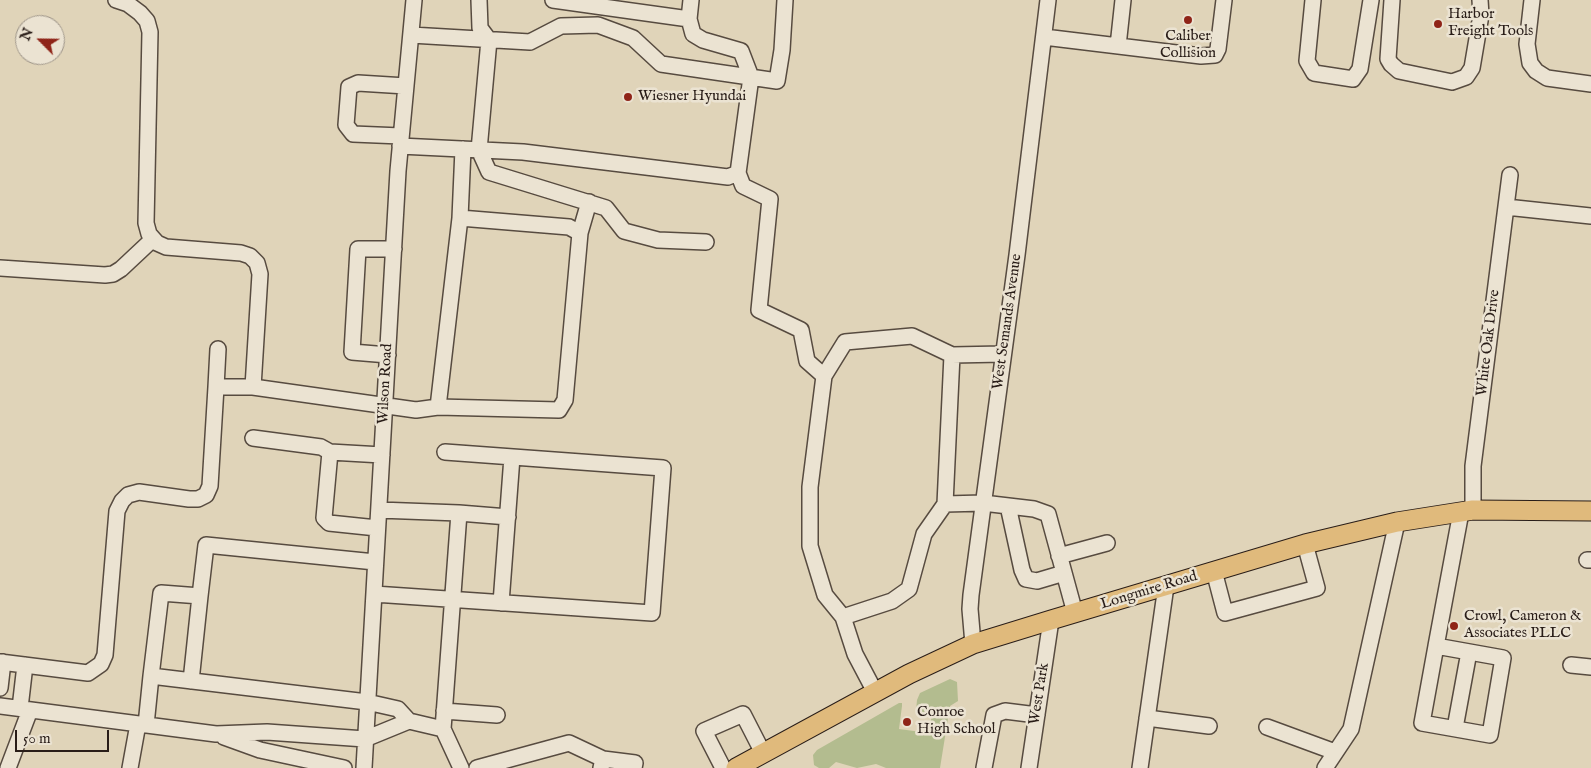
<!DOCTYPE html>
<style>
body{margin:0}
#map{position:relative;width:1591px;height:768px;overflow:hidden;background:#e0d4b9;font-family:"IM FELL English",serif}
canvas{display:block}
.north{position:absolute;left:15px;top:15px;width:50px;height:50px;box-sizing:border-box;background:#ebe3d2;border:1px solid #9d9488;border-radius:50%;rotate:293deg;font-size:14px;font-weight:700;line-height:20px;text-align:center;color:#291d18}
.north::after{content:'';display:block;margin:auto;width:18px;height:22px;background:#8f2418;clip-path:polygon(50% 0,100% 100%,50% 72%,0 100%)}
.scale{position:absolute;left:15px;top:730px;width:94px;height:22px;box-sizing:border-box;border:2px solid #291d18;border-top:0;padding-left:6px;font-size:15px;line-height:18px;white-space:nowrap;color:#291d18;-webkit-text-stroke:4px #ebe3d2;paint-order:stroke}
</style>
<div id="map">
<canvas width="1591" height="768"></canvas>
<div class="north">N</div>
<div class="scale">50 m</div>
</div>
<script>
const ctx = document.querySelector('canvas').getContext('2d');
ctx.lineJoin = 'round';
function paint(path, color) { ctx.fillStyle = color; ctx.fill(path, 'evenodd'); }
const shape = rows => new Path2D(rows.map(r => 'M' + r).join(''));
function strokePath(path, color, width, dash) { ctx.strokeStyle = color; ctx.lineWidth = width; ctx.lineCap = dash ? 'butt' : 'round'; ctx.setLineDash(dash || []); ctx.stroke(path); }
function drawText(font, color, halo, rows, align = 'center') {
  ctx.font = font + ' "IM FELL English",serif'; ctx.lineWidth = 5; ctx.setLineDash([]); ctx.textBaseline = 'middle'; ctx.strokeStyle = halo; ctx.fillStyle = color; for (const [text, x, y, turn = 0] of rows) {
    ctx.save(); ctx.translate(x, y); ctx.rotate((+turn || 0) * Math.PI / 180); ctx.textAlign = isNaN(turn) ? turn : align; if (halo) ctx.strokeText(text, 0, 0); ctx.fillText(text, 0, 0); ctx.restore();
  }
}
const green = shape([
 [950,679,957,682,958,701,950,706,940,768,886,768,876,764,857,768,836,762,829,768,819,768,814,765,813,755,817,750,899,703,902,703,902,706,899,729,929,733,932,714,916,711,917,700,920,693]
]);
const minor = shape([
 [116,0,128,4,140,13,147,21,150,32,146,223,149,234,157,243,166,247,241,253,250,256,257,263,260,274,253,387],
 [479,0,480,28,489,40,479,150,489,172,606,208,624,231,658,240,706,242],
 [553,0,689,19,691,0],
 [1313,0,1307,61,1314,73,1353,79,1360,69,1371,0],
 [1392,0,1388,59,1391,64,1399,71,1452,82,1466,77,1472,68,1481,15,1480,0],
 [1532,0,1527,44,1530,63,1536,71,1547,78,1591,84],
 [411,35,530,42,561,26,598,25,633,38,661,64,777,81,782,50,785,0],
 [1044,37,1201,56,1215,55,1218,49,1224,0],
 [1118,46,1123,0],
 [401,136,353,134,346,125,349,87,358,83,406,86],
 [400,146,523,152,728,177,738,173,751,77,741,51,703,40,693,34,689,19],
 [738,173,743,186,770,199,759,310,801,330,807,361,824,376,810,487,810,546,825,595,843,617,855,654,875,692],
 [1506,207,1591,216],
 [460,218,463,149],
 [0,268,105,275,113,274,121,269,153,239],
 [388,355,352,352,358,249,394,249],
 [952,355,1003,354],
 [824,376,845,342,912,336,952,355,945,504,924,534,909,589,892,601,843,617],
 [216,387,218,349],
 [438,407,460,218,569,227,580,233],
 [253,438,321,447,330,452],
 [945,504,983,503,1034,509,1048,514,1075,613],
 [1008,506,1022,570,1026,579,1037,581,1064,573],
 [379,510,459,513],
 [1473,510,1473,466,1510,175],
 [377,528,329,523,324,518,330,452,382,455],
 [1059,556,1107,543],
 [1587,560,1591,560],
 [375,562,206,545,200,596,161,593,151,676,367,702,398,709,409,721,443,729,461,768],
 [1214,571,1225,613,1317,588,1305,544],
 [374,594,652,613,663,468,445,452],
 [501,603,512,457],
 [973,644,970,609,971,595,1017,255,1048,0],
 [1436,646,1503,658,1490,735,1422,723,1436,646],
 [1436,646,1461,512],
 [0,662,88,673,101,664,105,655,117,511,122,501,128,495,139,492,189,499,198,499,206,495,210,486,216,387,253,387,416,410,438,407,559,410,565,400,580,233,589,202],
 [1571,665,1591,667],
 [191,681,200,596],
 [0,688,3,662],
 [0,706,216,734,267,732,365,739,409,721],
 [20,708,25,665],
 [444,711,497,715],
 [1147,718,1209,726],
 [146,725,151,676],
 [1267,727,1335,752],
 [1455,728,1469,652],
 [443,729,459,513,508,517],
 [224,737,260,750,344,768],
 [8,768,30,710],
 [130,768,138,724],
 [364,768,398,171,414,0],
 [477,768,569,743,603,759],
 [601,768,603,759,635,763,634,768],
 [723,768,704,731,743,714,763,753],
 [984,768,994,715,1005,711,1037,715],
 [1029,768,1051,620],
 [1140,768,1166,586],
 [1325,768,1351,729,1397,522]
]);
const major = shape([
 [736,768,909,674,973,644,1051,620,1305,544,1397,522,1473,510,1591,511]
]);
const markers = [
 [1188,20,5,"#8f2418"],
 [1438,24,5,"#8f2418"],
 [628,97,5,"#8f2418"],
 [1454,626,5,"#8f2418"],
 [907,722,5,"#8f2418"]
];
const poiNames = [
 ["Harbor",1448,15],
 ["Freight Tools",1448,32],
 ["Caliber",1188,37,"center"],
 ["Collision",1188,54,"center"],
 ["Wiesner Hyundai",638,97],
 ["Crowl, Cameron &",1464,617],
 ["Associates PLLC",1464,634],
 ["Conroe",917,713],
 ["High School",917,730]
];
const streetNames = [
 ["West Semands Avenue",1008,322,-82],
 ["White Oak Drive",1489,343,-83],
 ["Wilson Road",386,384,-87],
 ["Longmire Road",1149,591,-17],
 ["West Park",1040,694,-81]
];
paint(green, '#b3bc8f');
strokePath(minor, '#574b40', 18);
strokePath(major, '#291d18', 21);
strokePath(minor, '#ebe3d2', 15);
strokePath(major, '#e0ba7c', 19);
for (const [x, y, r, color] of markers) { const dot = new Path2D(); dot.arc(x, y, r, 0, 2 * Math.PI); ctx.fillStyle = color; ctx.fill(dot); strokePath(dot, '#ebe3d2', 2); }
drawText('15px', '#291d18', '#ebe3d2', poiNames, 'left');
drawText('15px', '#291d18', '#ebe3d2', streetNames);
</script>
